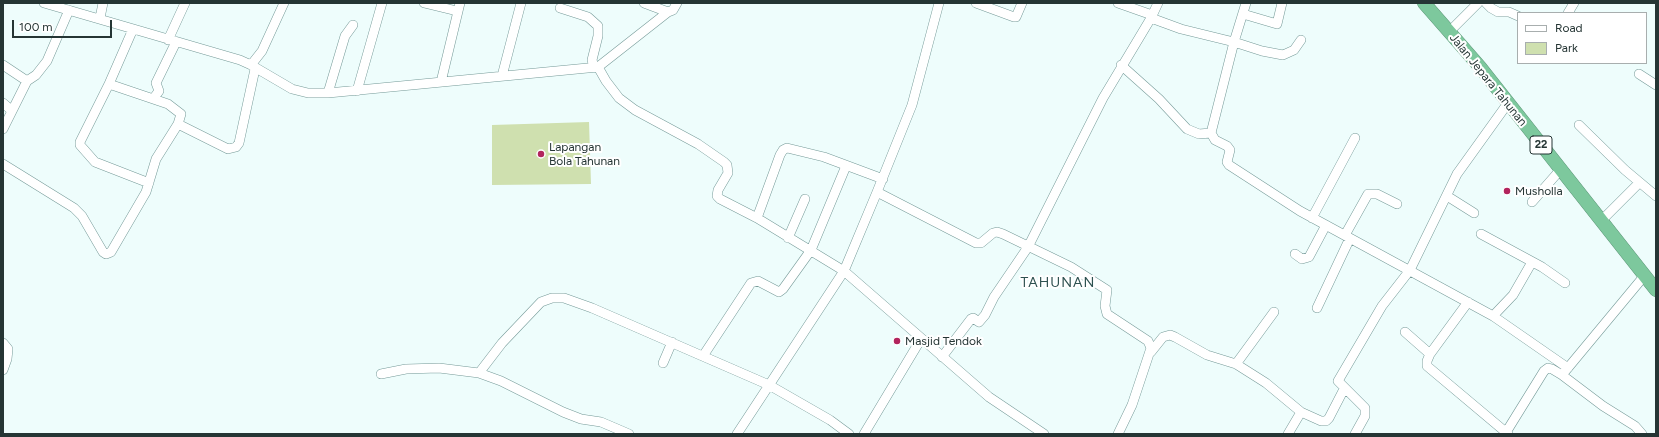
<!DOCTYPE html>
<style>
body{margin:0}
#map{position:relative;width:1659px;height:437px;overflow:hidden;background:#eefdfc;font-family:Figtree,sans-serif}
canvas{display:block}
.frame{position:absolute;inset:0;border:4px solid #253534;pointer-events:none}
.legend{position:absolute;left:1517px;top:12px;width:130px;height:52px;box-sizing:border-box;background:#fff;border:1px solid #a8aeae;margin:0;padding:5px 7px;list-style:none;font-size:12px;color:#253534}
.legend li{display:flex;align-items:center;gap:8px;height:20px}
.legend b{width:20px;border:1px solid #a8aeae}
.scale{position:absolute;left:12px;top:20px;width:100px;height:18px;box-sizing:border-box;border:2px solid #253534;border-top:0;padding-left:5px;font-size:12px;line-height:14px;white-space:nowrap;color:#253534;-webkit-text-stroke:3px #fff;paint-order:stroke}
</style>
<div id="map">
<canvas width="1659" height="437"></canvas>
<div class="frame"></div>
<ul class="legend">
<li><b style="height:5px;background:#fff"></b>Road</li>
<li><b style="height:11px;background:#cfe0af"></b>Park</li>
</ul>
<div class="scale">100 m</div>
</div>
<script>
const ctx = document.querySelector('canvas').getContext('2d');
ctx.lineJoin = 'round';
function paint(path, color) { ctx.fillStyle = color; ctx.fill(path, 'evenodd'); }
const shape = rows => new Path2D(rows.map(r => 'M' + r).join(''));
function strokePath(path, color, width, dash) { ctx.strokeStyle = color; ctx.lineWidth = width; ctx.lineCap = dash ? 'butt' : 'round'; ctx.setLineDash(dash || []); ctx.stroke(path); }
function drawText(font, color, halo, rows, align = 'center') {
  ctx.font = font + ' Figtree,sans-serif'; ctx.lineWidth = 4; ctx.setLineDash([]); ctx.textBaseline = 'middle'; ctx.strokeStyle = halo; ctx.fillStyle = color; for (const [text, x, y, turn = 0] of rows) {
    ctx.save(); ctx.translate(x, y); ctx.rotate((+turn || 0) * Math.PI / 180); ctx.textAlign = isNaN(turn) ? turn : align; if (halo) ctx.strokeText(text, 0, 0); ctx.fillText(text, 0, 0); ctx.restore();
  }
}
const green = shape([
 [589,122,591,184,492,185,492,125]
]);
const minor = shape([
 [44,3,240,60,251,65,262,51,284,3],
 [424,3,457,11],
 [644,3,668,12,673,10,677,3],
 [939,3,912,105,877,192,844,271,989,397,1044,434],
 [976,3,1014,17,1016,17,1022,3],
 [1118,3,1152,15],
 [1246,3,1234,42,1262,51,1283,55,1294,50,1301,40],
 [1486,3,1491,8,1498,12,1509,12,1518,16],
 [560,8,588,17,598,26,598,36,592,60,594,67],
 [1568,13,1574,3],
 [1243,14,1277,24,1282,3],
 [100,18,103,3],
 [1151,18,1181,29,1234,42,1211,133,1215,140,1227,146,1230,150,1227,162,1229,165,1300,211,1493,316,1568,368],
 [133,29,109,84,80,142,80,145,95,162,149,183],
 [1449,32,1478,3],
 [168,40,185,3],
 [3,65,27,81],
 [251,65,292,89,308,93,328,93,598,67,606,81,619,98,635,110,698,144,724,162,727,165,728,173,718,190,717,196,720,199,757,218,844,271,737,434],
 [1121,65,1159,99,1187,129,1199,134,1211,133],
 [598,67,668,12],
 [1639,74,1656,85],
 [502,76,521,3],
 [441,82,460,3],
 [357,91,382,3],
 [328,93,345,36,353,25],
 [153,99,159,91,156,83,176,42],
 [3,103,11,110],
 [178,124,228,149,236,147,239,143,255,69],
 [1579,125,1625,170,1656,196],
 [3,129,27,81,36,75,47,61,69,10],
 [3,164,74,208,82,216,103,252,106,254,111,252,146,192,156,159,178,124,181,114,168,104,109,84],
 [877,192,976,243,981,243,993,233,997,232,1003,234,1071,267,1107,290,1105,306,1107,314,1148,341,1151,348,1132,405,1118,434],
 [1447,196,1474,213],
 [1532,202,1561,169],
 [757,218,780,155,783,150,787,148,824,157,883,179],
 [1312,218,1355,138],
 [1602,220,1639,183],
 [1481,234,1542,267,1565,283],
 [1345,235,1368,194,1377,194,1397,204],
 [788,238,805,199],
 [1295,254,1302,259,1309,257,1326,225],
 [1468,302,1430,354,1427,361,1427,366,1508,434],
 [1317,308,1350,238],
 [1493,316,1513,295,1532,262],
 [1405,332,1430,354],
 [3,343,8,349,7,359,3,370],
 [1151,352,1163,337,1170,335,1175,337,1207,355,1236,364,1266,383,1301,412,1321,421,1326,421,1329,418,1344,389],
 [703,356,751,283,758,281,779,292,783,289,811,250,846,166],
 [942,357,971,319,973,318,979,322,985,315,994,297,1028,247,1103,98,1151,18,1158,3],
 [663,363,672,342],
 [1236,364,1274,312],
 [479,373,502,343,541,302,552,298,564,298,592,308,769,385,830,420,849,434],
 [381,374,406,369,439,368,479,373,501,381,563,412,581,419,601,422,629,434],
 [1562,375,1603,406,1635,426,1642,434],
 [864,434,921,339],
 [1288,434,1301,412],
 [1355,434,1365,416,1365,408,1338,381,1382,306,1410,270,1457,174,1508,103],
 [1505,434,1544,371,1548,368,1552,369,1562,375,1645,275]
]);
const highway = shape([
 [1424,3,1480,67,1656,290]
]);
const markers = [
 [541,154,4,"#b2245d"],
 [1507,191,4,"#b2245d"],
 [897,341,4,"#b2245d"]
];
const shields = [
 [1541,145,22]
];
const shieldNames = [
 ["22",1541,145]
];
const streetNames = [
 ["Jalan Jepara Tahunan",1488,80,51]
];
const poiNames = [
 ["Lapangan",549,147],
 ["Bola Tahunan",549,161],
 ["Musholla",1515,191],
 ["Masjid Tendok",905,341]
];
const quarterNames = [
 ["TAHUNAN",1058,283]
];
paint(green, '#cfe0af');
strokePath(minor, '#759a98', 10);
strokePath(highway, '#5e9578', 14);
strokePath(minor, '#fff', 9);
strokePath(highway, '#7dc89d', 13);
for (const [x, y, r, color] of markers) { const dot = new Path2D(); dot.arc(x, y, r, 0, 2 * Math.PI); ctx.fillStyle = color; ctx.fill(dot); strokePath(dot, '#fff', 1.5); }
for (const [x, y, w] of shields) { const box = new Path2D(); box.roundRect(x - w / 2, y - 9, w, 18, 3); ctx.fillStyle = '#fff'; ctx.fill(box); strokePath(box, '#253534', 1); }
drawText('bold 11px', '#253534', null, shieldNames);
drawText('12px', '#253534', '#fff', streetNames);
drawText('12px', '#253534', '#fff', poiNames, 'left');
ctx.letterSpacing = '1px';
drawText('14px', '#2e5150', '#fff', quarterNames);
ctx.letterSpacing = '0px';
</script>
